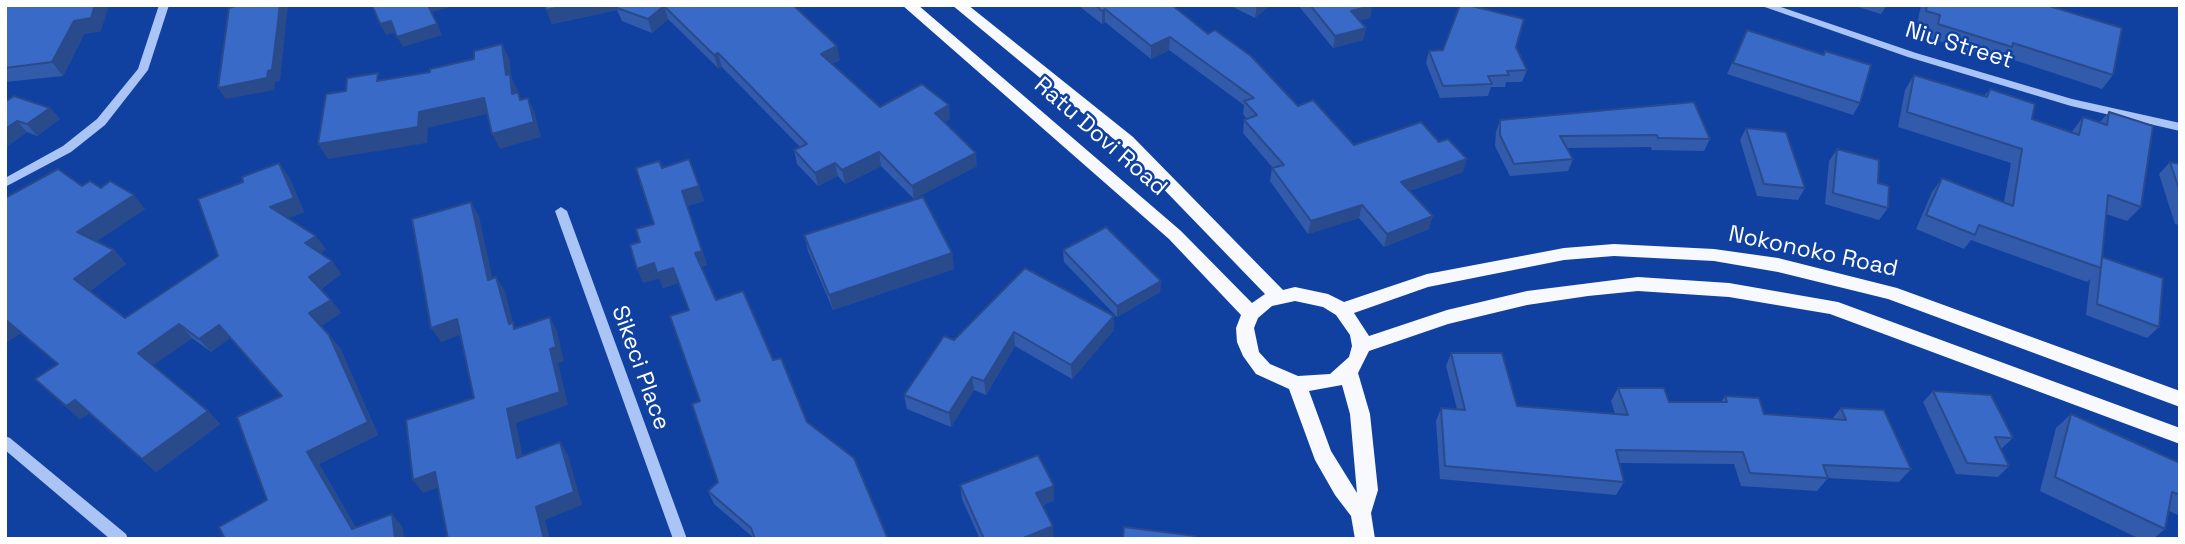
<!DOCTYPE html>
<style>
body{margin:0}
#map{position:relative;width:2185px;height:544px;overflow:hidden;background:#1141a0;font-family:"Space Grotesk",sans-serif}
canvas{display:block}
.frame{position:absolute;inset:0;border:7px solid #fff;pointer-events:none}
</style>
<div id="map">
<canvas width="2185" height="544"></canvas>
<div class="frame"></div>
</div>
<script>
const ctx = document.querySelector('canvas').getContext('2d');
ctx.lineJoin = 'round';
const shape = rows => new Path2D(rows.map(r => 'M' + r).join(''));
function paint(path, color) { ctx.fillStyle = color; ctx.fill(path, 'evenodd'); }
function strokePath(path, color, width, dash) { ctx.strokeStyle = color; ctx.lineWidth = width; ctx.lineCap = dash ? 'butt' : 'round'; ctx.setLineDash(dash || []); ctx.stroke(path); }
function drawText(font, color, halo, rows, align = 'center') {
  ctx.font = font + ' "Space Grotesk",sans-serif'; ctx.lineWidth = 5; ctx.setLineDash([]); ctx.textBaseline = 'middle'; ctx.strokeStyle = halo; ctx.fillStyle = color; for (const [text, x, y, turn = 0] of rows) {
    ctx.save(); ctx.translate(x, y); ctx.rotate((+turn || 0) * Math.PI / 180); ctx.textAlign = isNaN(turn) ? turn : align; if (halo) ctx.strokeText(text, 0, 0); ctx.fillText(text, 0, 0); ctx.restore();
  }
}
const minor = shape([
 [159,5,169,5,148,70,105,125,71,152,5,187,5,178,63,146,97,119,138,69,159,5],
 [1759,5,1775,5,1916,53,2072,99,2180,123,2180,131,2071,106,1908,57,1759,5],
 [561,207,567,211,687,539,673,539,555,211,561,207],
 [5,436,10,438,126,534,128,539,110,539,5,450,5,436]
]);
const major = shape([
 [902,5,918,5,1181,231,1252,303,1265,294,1121,145,952,5,968,5,1133,137,1283,290,1295,287,1328,294,1344,302,1427,274,1564,248,1614,244,1714,249,1778,258,1897,288,2180,391,2180,407,1888,299,1778,272,1714,261,1614,256,1564,260,1428,287,1354,313,1369,336,1447,310,1527,291,1638,277,1729,283,1838,302,2180,428,2180,444,1830,314,1729,297,1638,291,1588,296,1527,305,1448,324,1369,351,1358,373,1370,414,1378,490,1371,513,1375,539,1355,539,1351,516,1335,495,1315,460,1289,389,1256,374,1243,356,1237,342,1236,328,1241,315,1169,239,902,5],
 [1295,301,1323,307,1336,315,1350,335,1352,346,1349,357,1330,374,1298,376,1270,364,1259,352,1254,328,1258,318,1272,306,1295,301],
 [1342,385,1350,414,1357,493,1331,451,1309,391,1342,385]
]);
const wall = shape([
 [5,5,101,31,84,34,63,76,5,82],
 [545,5,793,5,840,60,832,64,880,107,950,119,944,122,977,166,914,199,881,166,845,184,838,176,818,186,797,164,794,150,800,147,722,67,718,68,668,19,652,33,622,21,617,10,552,24],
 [1079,5,1172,5,1298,106,1354,145,1463,172,1409,191,1429,229,1384,247,1359,218,1308,234,1270,181,1272,168,1273,168,1243,133,1244,120,1247,119,1243,114,1244,105,1169,50,1151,59,1105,22,1102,24,1079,6],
 [1229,5,1270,5,1255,18],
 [1298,5,1372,5,1372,6,1370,18,1359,20,1366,28,1363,40,1333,48],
 [1859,5,1887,5,1881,14,1858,7],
 [1921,5,2046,5,2113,75,2102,89,2005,57,2002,61,1929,38,1931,29,1917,25],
 [1747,30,1823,54,1825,51,1860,103,1853,115,1727,74],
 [1516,47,1527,70,1522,82,1506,82,1505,87,1491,87,1488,96,1440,98,1426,63,1429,51],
 [1914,75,1984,96,1990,89,2032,119,2071,133,2083,117,2100,122,2109,112,2141,207,2127,221,2106,214,2102,258,2159,327,2147,338,2086,315,2090,279,2087,282,1971,240,1964,249,1916,229,1932,192,1942,178,2004,202,2011,163,1898,127,1905,90],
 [14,96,50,108,60,119,37,136,27,132,5,148],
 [1500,120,1710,139,1704,151,1652,150,1651,147,1567,148,1573,159,1568,171,1510,176,1495,146,1496,132],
 [1746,128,1805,188,1798,200,1757,196,1740,140],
 [1837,149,1878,183,1888,208,1879,220,1825,204,1829,161],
 [2170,162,2180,164,2180,225,2175,224,2159,174],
 [662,168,699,186,704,201,687,206,707,265,701,267,755,539,714,504,708,491,718,482,700,401,689,310,678,283,663,288,659,278,643,283,640,242,654,224],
 [289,177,304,212,288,218,326,249,320,253,332,261,341,274,321,289,331,300,341,313,321,326,340,348,378,435,319,464,356,528,402,526,404,539,225,539,267,500,282,396,230,338,211,352,192,338,153,365,208,411,220,424,156,472,90,413,80,419,35,379,57,364,21,333,5,343,5,198,82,186,101,188,145,209,96,241,114,250,126,264,90,291,125,318,218,256],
 [804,235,952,253,954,269,833,310,808,251],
 [1063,250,1161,281,1160,292,1117,317,1064,262],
 [1025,268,1114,330,1072,379,1015,346,986,395,974,390,951,427,907,409,904,395,954,340],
 [1451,353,1517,406,1615,414,1611,401,1618,388,1669,402,1721,402,1725,396,1764,414,1832,419,1841,408,1911,469,1899,482,1828,478,1817,491,1741,486,1734,464,1619,463,1624,482,1616,495,1440,479,1436,421,1441,408,1457,409,1446,366],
 [1933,391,2013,438,2001,449,2009,466,1998,477,1956,474,1923,402],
 [2071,414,2180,463,2180,516,2169,511,2165,529,2153,539,2140,539,2040,491,2056,428],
 [960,485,1054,500,1043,505,1054,539,980,539,962,499]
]);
const shadedWall = shape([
 [95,5,109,5,101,31,84,34,63,76,52,62,74,21],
 [280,5,288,5,280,81,275,82,274,90,226,99,218,88],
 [428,5,457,5,432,12,442,35,403,47,397,37],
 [570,5,636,5,617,8,617,10,552,24,546,10],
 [1257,5,1270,5,1255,18],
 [664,6,668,19,652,33,648,19],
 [1372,6,1370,18,1349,23,1351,11],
 [1105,9,1105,22,1102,24,1102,11],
 [391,21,397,32,386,35,380,24],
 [1366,28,1363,40,1333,48,1335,36],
 [1170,37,1169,50,1151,59,1151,46],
 [502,44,510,60,511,76,517,89,520,109,512,94,506,75],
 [837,46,840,60,824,67,821,54],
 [718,53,722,67,718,68,714,55],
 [484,98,491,113,428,128,427,143,328,159,318,144,419,112],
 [528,98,535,114,541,137,500,149,492,134],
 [949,105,950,119,937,127,935,113],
 [50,108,60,119,37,136,27,124],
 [17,121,27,132,5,148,5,129],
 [879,152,881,166,845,184,842,170],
 [976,153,977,166,914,199,912,186],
 [1467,159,1463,172,1397,195,1401,182],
 [279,163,289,177,304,212,281,221,270,207],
 [835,163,838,176,818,186,815,173],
 [699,186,704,201,687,206,707,265,701,267,695,253,682,191],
 [134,195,145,209,90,246,77,232],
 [471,202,479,216,496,294,488,280],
 [1362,205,1359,218,1308,234,1311,221],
 [1433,216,1429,229,1384,247,1387,234],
 [316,236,326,249,315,257,305,243],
 [114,250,126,264,88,292,74,279],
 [952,253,954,269,833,310,829,295],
 [332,261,341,274,319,290,309,277],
 [654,263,673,268,678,283,663,288,659,278,643,283,637,269],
 [496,277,505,291,513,323,521,336,509,324],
 [1161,281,1160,292,1117,317,1117,306],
 [331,300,341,313,319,327,309,313],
 [1114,316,1114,330,1072,379,1071,365],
 [550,317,557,331,564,361,558,363,568,405,516,423,526,472,517,458,507,409,550,349],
 [457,319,465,333,441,342,431,328],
 [5,320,6,320,21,333,5,343],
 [179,324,192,338,151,367,138,353],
 [219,325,230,338,211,352,199,339],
 [1014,332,1015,346,986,395,984,381],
 [329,335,340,348,378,435,319,464,362,539,352,529,307,452],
 [972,377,974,390,951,427,949,413],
 [75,400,90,413,80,419,66,406],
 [208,411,220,424,156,472,142,459],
 [560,442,568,455,582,505,545,520,550,539,544,539,536,507],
 [435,472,445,485,423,493,413,480],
 [1054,486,1054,500,1037,507,1036,493],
 [392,514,402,526,404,539,395,539],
 [1053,526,1054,539,1021,539]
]);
const building = shape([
 [5,5,95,5,91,18,74,21,52,62,5,68,5,5],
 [238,5,280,5,272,70,268,71,267,78,218,88,229,8,238,5],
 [372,5,428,5,437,24,397,37,391,21,380,24,372,5],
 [545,5,570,5,546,10,545,5],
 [619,5,793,5,837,46,821,54,880,107,922,84,949,105,935,113,976,153,912,186,879,152,842,170,835,163,815,173,794,150,807,144,718,53,714,55,664,6,648,19,617,8,619,5],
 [1095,5,1172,5,1208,34,1215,30,1251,56,1298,106,1313,100,1354,145,1421,122,1439,142,1448,139,1467,159,1401,182,1433,216,1387,234,1362,205,1311,221,1272,168,1284,165,1244,120,1257,115,1244,101,1254,98,1170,37,1151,46,1105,9,1102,11,1095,5],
 [1310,5,1372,5,1372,6,1351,11,1366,28,1335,36,1310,5],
 [1460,5,1468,5,1524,19,1516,47,1527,70,1507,71,1509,75,1488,76,1492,84,1443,86,1429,51,1443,50,1460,5],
 [1927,5,2046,5,2122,28,2113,75,2013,43,2012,47,1938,24,1940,15,1926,11,1927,5],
 [1747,30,1824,55,1825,51,1871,65,1860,103,1733,63,1747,30],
 [502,44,506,75,510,74,512,94,518,92,520,100,528,98,534,122,492,134,484,98,419,112,418,127,318,144,326,94,346,91,347,78,378,73,377,81,430,72,430,69,474,59,474,51,502,44],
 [1914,75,1987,97,1990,89,2035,104,2032,119,2079,135,2083,117,2107,125,2109,112,2153,126,2141,207,2108,195,2101,268,1979,225,1975,235,1926,215,1942,178,2013,206,2022,149,1907,112,1914,75],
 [14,96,50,108,27,124,17,121,5,129,5,102,14,96],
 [1694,102,1710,139,1658,138,1657,135,1560,136,1573,159,1514,164,1500,135,1500,120,1694,102],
 [1746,128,1786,132,1805,188,1764,184,1746,128],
 [1837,149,1879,160,1878,183,1889,186,1888,208,1833,193,1837,149],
 [689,159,699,186,682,191,702,251,695,253,716,300,743,291,773,360,781,358,807,422,854,458,888,539,755,539,751,528,708,491,718,482,692,404,700,401,670,316,689,310,673,268,657,273,654,263,637,269,630,245,640,242,636,229,654,224,636,168,659,161,662,168,689,159],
 [2170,162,2180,164,2180,192,2170,162],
 [279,163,294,198,270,207,316,236,305,243,332,261,309,277,331,300,309,313,329,335,368,422,307,452,352,529,392,514,395,539,225,539,219,527,267,500,237,417,282,396,219,325,199,339,179,324,138,353,208,411,142,459,75,400,66,406,35,379,58,364,6,320,5,320,5,198,58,169,82,186,90,181,101,188,110,181,134,195,77,232,114,250,74,279,125,318,218,256,198,199,243,182,242,177,279,163],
 [923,197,952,253,829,295,804,235,923,197],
 [471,202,488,280,496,277,509,324,513,322,514,329,550,317,556,347,550,349,560,392,507,409,517,458,560,442,574,492,536,507,544,539,448,539,435,472,413,480,406,420,474,398,457,319,431,328,412,219,471,202],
 [1106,227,1161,281,1117,306,1063,250,1106,227],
 [2102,257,2163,278,2159,327,2097,304,2102,257],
 [1025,268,1114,316,1071,365,1014,332,984,381,972,377,949,413,904,395,944,336,954,340,1025,268],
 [1451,353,1502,353,1517,406,1628,415,1618,388,1664,388,1669,402,1727,402,1725,396,1759,398,1764,414,1846,420,1841,408,1884,410,1911,469,1823,465,1828,478,1750,473,1743,452,1616,450,1624,482,1445,466,1441,408,1465,410,1451,353],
 [1933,391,1991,395,2013,438,1995,437,2009,466,1967,463,1933,391],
 [2071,414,2180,463,2180,495,2172,492,2165,529,2055,477,2071,414],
 [1038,455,1054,486,1036,493,1053,526,1021,539,984,539,960,485,1038,455],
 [1124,527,1195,536,1195,539,1123,539,1124,527]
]);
const streetNames = [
 ["Niu Street",1959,46,17],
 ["Ratu Dovi Road",1100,137,41],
 ["Nokonoko Road",1813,252,12],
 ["Sikeci Place",640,368,70]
];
paint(minor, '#a9c4f5');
paint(major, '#f7f9ff');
paint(wall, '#325bab');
paint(shadedWall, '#294a8b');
paint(building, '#3a6ac7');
strokePath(building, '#294a8b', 2);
drawText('23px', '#fff', '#1141a0', streetNames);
</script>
